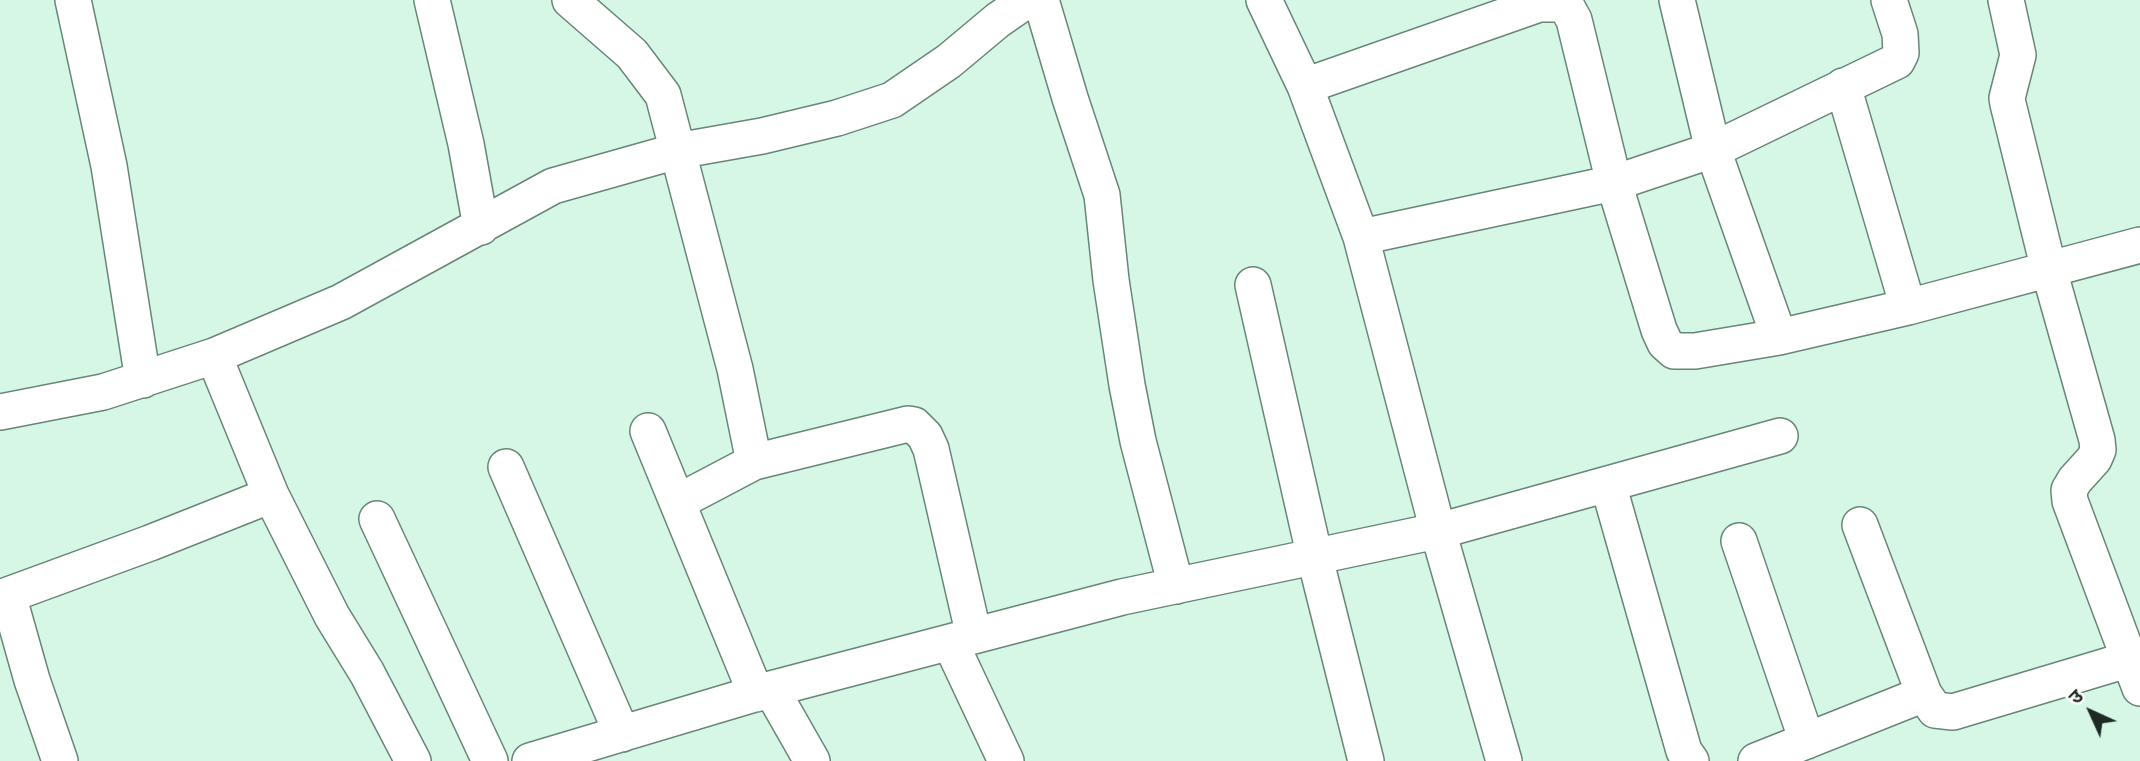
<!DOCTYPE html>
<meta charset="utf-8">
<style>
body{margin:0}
#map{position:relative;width:2140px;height:761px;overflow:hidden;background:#d6f7e6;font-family:Arial,"Noto Sans Devanagari",sans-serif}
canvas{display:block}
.north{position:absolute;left:2056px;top:677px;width:70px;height:70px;-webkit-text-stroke:5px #fff;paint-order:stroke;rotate:315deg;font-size:19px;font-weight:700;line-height:28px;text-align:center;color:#1e2a24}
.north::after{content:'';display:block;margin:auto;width:24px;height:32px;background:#1e2a24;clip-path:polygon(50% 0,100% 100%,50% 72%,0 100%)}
</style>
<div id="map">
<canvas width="2140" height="761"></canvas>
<div class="north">उ</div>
</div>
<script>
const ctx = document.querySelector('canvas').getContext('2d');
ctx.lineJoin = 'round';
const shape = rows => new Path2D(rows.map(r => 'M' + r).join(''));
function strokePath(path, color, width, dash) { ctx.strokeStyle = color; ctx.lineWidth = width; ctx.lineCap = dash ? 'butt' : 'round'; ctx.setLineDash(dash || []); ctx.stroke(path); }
const street = shape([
 [73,0,109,166,143,380],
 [432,0,466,144,481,227],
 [570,0,632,54,663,95,735,369,754,462],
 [1041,0,1070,98,1102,195,1111,280,1127,385,1138,441,1176,586],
 [1264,0,1305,86,1361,237,1438,531,1504,761],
 [1677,0,1713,150,1779,337],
 [2006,0,2018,55,2007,98,2008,104,2049,270,2097,440,2098,450,2094,459,2075,480,2069,490,2070,501,2140,688],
 [1305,86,1539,4,1560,4,1568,9,1574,20,1614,183,1659,330,1665,343,1674,351,1695,351,1779,337,1908,307,2140,245],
 [1843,86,1908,307],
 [1361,237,1614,183,1713,150,1897,61,1901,53,1900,34,1889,0],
 [1253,285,1315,558,1366,761],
 [214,356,271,495,332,616,367,673,413,761],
 [0,412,103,392,214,356,341,302,553,186,677,151,762,136,837,118,892,100,949,61,998,20,1027,0],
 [648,431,756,694],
 [506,467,622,734],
 [1608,484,1684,751,1691,761],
 [678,502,754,462,908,424,914,425,925,436,931,449,974,636],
 [377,519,490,761],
 [1860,525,1924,694],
 [1739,541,1807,741],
 [8,595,32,680,60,761],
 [0,598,150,543,271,495],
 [950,642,1006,761],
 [771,689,812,761],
 [530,761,771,689,1122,597,1446,529,1780,436],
 [1756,761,1924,694,1935,710,1953,712,2130,659]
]);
strokePath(street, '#688677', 38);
strokePath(street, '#fff', 35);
</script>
